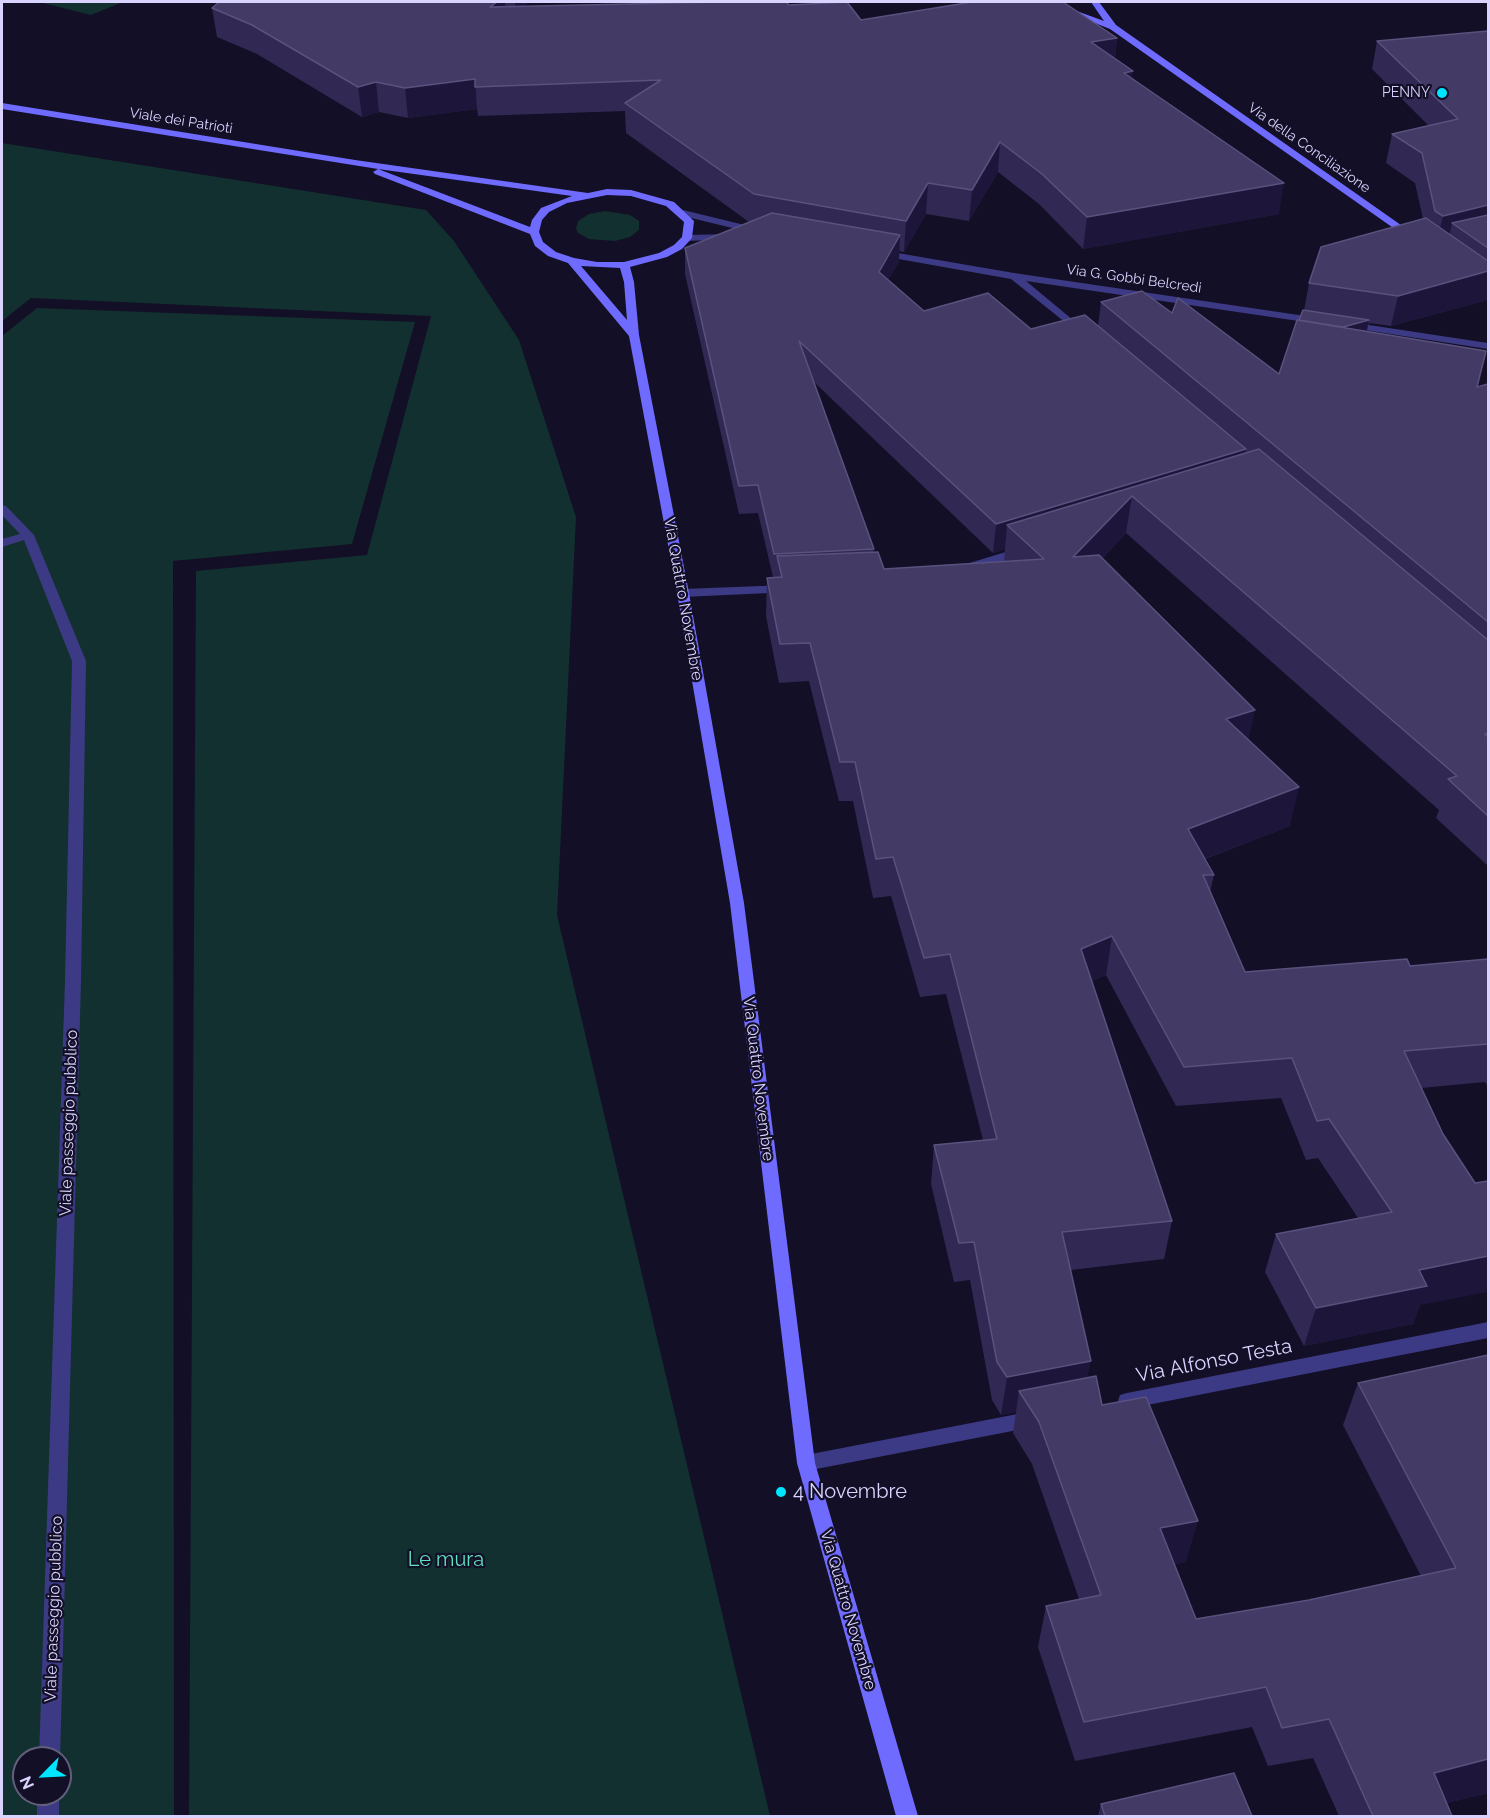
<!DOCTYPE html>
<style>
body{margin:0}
#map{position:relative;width:1490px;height:1818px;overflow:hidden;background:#130f26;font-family:Raleway,sans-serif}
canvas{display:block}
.frame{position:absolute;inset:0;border:3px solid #d9d4ff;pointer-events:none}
.north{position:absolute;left:12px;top:1746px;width:60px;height:60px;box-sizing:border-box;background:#130f26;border:2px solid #625e7d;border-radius:50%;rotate:246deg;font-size:16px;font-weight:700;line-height:24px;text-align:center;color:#d9d4ff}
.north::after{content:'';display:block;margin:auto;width:21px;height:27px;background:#00e5ff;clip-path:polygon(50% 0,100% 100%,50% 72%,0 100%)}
</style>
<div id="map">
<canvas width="1490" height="1818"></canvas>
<div class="frame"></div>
<div class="north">N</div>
</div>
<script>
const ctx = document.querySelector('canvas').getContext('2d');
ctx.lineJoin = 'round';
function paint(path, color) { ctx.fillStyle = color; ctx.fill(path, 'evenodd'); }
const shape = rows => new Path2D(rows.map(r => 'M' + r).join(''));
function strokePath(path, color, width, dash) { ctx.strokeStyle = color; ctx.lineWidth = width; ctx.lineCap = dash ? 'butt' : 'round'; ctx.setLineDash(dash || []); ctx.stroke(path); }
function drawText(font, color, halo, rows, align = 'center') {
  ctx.font = font + ' Raleway,sans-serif'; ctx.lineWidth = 4.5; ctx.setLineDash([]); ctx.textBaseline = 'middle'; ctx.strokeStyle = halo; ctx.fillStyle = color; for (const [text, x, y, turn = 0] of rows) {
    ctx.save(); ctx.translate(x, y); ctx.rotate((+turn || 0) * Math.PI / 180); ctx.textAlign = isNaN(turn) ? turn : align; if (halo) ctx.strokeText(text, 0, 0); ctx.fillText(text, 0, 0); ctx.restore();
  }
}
const green = shape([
 [39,2,123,2,91,15],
 [2,143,426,210,454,241,519,340,576,517,557,915,770,1816,189,1816,196,571,367,555,431,316,31,298,2,321],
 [605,211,630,215,639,221,639,230,630,237,615,241,589,239,578,233,576,229,578,221,589,214],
 [37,308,415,322,352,544,173,561,174,1816,2,1816,2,336],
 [24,1758,60,1758,60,1794,24,1794]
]);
const street = shape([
 [821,2,837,2,803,10,799,7,821,2],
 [683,210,761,229,762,231,757,234,679,215,678,213,683,210],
 [732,234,737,237,736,239,687,241,682,238,687,235,732,234],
 [880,250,1014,273,1319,318,1324,321,1319,324,1026,281,1085,330,1085,334,1081,335,1011,279,876,255,876,251,880,250],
 [1349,322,1488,343,1488,349,1345,327,1344,325,1349,322],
 [2,505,6,506,34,535,86,661,81,980,60,1759,39,1758,65,980,72,661,24,540,2,547,2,539,20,534,2,515,2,505],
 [1022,547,1028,551,1026,554,967,572,961,568,963,565,1022,547],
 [787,585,791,586,791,592,683,597,677,593,683,589,787,585],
 [1488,1322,1488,1338,1127,1409,1120,1407,1118,1401,1120,1395,1127,1393,1488,1322],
 [1033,1411,1040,1413,1042,1419,1040,1425,1033,1427,806,1471,799,1469,797,1463,799,1457,806,1455,1033,1411],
 [37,1794,59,1794,59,1816,37,1816,37,1794]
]);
const secondary = shape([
 [1042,2,1052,2,1104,21,1091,2,1099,2,1116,25,1418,237,1409,239,1110,29,1042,2],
 [2,103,355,160,588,193,607,189,631,190,674,202,694,221,692,238,682,249,667,257,630,267,634,282,639,335,689,593,744,903,815,1463,918,1816,896,1816,797,1463,730,903,677,593,629,336,568,263,548,256,535,246,530,234,375,174,373,172,378,169,2,109,2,103],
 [378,169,572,196,541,208,532,220,530,227,378,169],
 [607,195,631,196,666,206,684,222,682,237,674,245,659,253,624,262,597,262,574,258,556,252,543,242,539,232,542,220,549,212,567,203,607,195],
 [581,266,620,268,624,282,627,320,581,266]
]);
const wall = shape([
 [219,2,529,2,523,7,789,5,861,20,1117,38,1115,59,1132,78,1279,214,1083,249,1039,204,998,172,969,221,926,214,904,252,899,251,899,262,888,280,924,311,1031,329,1098,326,1101,302,1172,313,1279,374,1304,311,1309,283,1423,219,1415,183,1386,163,1392,134,1429,126,1372,69,1377,41,1488,31,1488,300,1391,326,1369,323,1367,331,1477,387,1488,384,1488,866,1436,818,1439,810,1126,533,1102,559,1249,740,1290,826,1205,859,1214,875,1210,892,1245,972,1410,966,1488,959,1488,1087,1485,1082,1421,1088,1420,1305,1413,1324,1304,1346,1265,1272,1276,1234,1358,1218,1318,1158,1306,1160,1281,1098,1176,1106,1106,975,1092,981,1172,1221,1164,1259,1071,1270,1087,1377,1186,1562,1174,1564,1196,1619,1309,1600,1421,1576,1343,1425,1358,1383,1488,1355,1488,1793,1447,1803,1452,1816,1339,1816,1313,1758,1268,1766,1252,1727,1075,1761,1038,1647,1046,1606,1079,1599,1032,1464,1013,1433,1016,1412,1001,1415,992,1400,970,1280,954,1282,931,1184,934,1145,983,1140,946,994,920,997,891,896,873,898,853,801,839,801,809,681,779,683,766,616,767,578,773,577,758,513,739,514,685,274,685,248,749,222,626,133,625,111,478,116,477,109,408,118,379,112,362,117,257,54,217,37,212,8],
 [814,382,993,553,1005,549,1004,561,884,569,873,552,874,549],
 [1101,1804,1252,1816,1098,1816]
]);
const shadedWall = shape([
 [497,2,505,2,506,23,490,7],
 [515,2,529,2,516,13],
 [1117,38,1114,67,1091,42],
 [1133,71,1129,101,1124,73],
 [475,79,477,109,408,118,405,88],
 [376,82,379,112,362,117,358,87],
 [1000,142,998,172,969,221,972,190],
 [928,183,926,214,904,252,906,221],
 [1284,183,1279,214,1083,249,1087,217],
 [1488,205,1488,233,1452,223,1448,243,1436,246,1443,216],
 [900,235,899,262,877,299,879,272],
 [1488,271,1488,300,1391,326,1398,296],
 [1369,320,1366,333,1293,341],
 [1246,449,1240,477,1132,496,1126,533,1068,595,1073,557,1007,525,1005,549,993,553,996,524],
 [1255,710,1247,748,1226,719],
 [1299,787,1290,826,1180,868,1188,829],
 [1112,936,1106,975,1075,988,1081,949],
 [1488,1256,1488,1292,1420,1305,1413,1324,1304,1346,1316,1308,1419,1270],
 [1091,1361,1083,1399,1019,1391,1016,1412,1001,1415,1007,1377],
 [1198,1521,1186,1562,1150,1569,1160,1528],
 [1488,1759,1488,1793,1415,1811,1434,1773]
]);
const building = shape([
 [219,2,497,2,490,7,720,2,786,2,789,5,847,2,861,20,972,2,1063,2,1117,38,1091,42,1133,71,1124,73,1284,183,1087,217,1042,174,1000,142,972,190,928,183,906,221,754,194,625,103,661,80,475,87,475,79,405,88,376,82,358,87,252,25,212,8,219,2],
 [1488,31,1488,205,1443,216,1435,211,1422,153,1392,134,1458,119,1377,41,1488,31],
 [772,213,900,235,879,272,924,311,988,293,1031,329,1085,315,1246,449,996,524,799,341,874,549,774,554,758,485,739,486,685,248,772,213],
 [1488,215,1488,248,1452,223,1488,215],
 [1426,218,1488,261,1488,271,1398,296,1309,283,1321,247,1426,218],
 [1142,291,1172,313,1178,298,1279,374,1297,320,1486,351,1477,387,1488,384,1488,622,1101,302,1142,291],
 [1303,310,1369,320,1343,327,1299,320,1303,310],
 [1259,449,1488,640,1488,733,1485,734,1488,737,1488,816,1448,779,1457,776,1132,496,1073,557,1099,555,1255,710,1226,719,1299,787,1188,829,1214,875,1203,875,1245,972,1407,959,1410,966,1488,959,1488,1044,1404,1051,1443,1134,1475,1183,1488,1181,1488,1256,1419,1270,1427,1286,1316,1308,1276,1234,1392,1212,1329,1119,1317,1121,1292,1058,1184,1067,1112,936,1081,949,1172,1221,1062,1232,1091,1361,1007,1377,997,1362,974,1242,959,1243,934,1145,997,1139,950,954,924,958,893,857,876,859,855,762,840,762,810,643,780,644,767,578,782,577,777,556,878,552,884,569,1044,559,1007,525,1259,449],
 [1488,1355,1488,1759,1434,1773,1452,1816,1373,1816,1329,1719,1282,1728,1266,1687,1084,1722,1046,1606,1101,1595,1039,1422,1019,1391,1096,1376,1102,1405,1146,1397,1198,1521,1160,1528,1196,1619,1309,1600,1456,1568,1358,1383,1488,1355],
 [1234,1773,1252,1816,1105,1816,1101,1804,1234,1773]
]);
const markers = [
 [1442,93,6,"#00e5ff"],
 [781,1492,6,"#00e5ff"]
];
const farPoinames = [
 ["PENNY",1430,93]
];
const farStreetnames = [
 ["Viale dei Patrioti",181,121,9],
 ["Via della Conciliazione",1309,148,35],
 ["Via G. Gobbi Belcredi",1134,279,8]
];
const streetNames = [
 ["Via Quattro Novembre",683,599,80],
 ["Via Quattro Novembre",758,1079,83],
 ["Viale passeggio pubblico",69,1123,-88],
 ["Viale passeggio pubblico",54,1609,-88],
 ["Via Quattro Novembre",848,1610,74]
];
const nearStreetnames = [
 ["Via Alfonso Testa",1214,1361,-11]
];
const nearPoinames = [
 ["4 Novembre",793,1492]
];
const nearParknames = [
 ["Le mura",446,1560]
];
paint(green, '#12302f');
paint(street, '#3d3a85');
paint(secondary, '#6f6bff');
paint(wall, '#312854');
paint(shadedWall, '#1d163a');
paint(building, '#433a66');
strokePath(building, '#5a527e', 1.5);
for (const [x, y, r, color] of markers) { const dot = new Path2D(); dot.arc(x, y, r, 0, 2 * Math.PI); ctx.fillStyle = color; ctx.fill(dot); strokePath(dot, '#130f26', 2); }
drawText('14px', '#d9d4ff', '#130f26', farPoinames, 'right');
drawText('14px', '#d9d4ff', '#130f26', farStreetnames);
drawText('16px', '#d9d4ff', '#130f26', streetNames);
drawText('20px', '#d9d4ff', '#130f26', nearStreetnames);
drawText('20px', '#d9d4ff', '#130f26', nearPoinames, 'left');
drawText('20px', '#5fe0c0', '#130f26', nearParknames);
</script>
